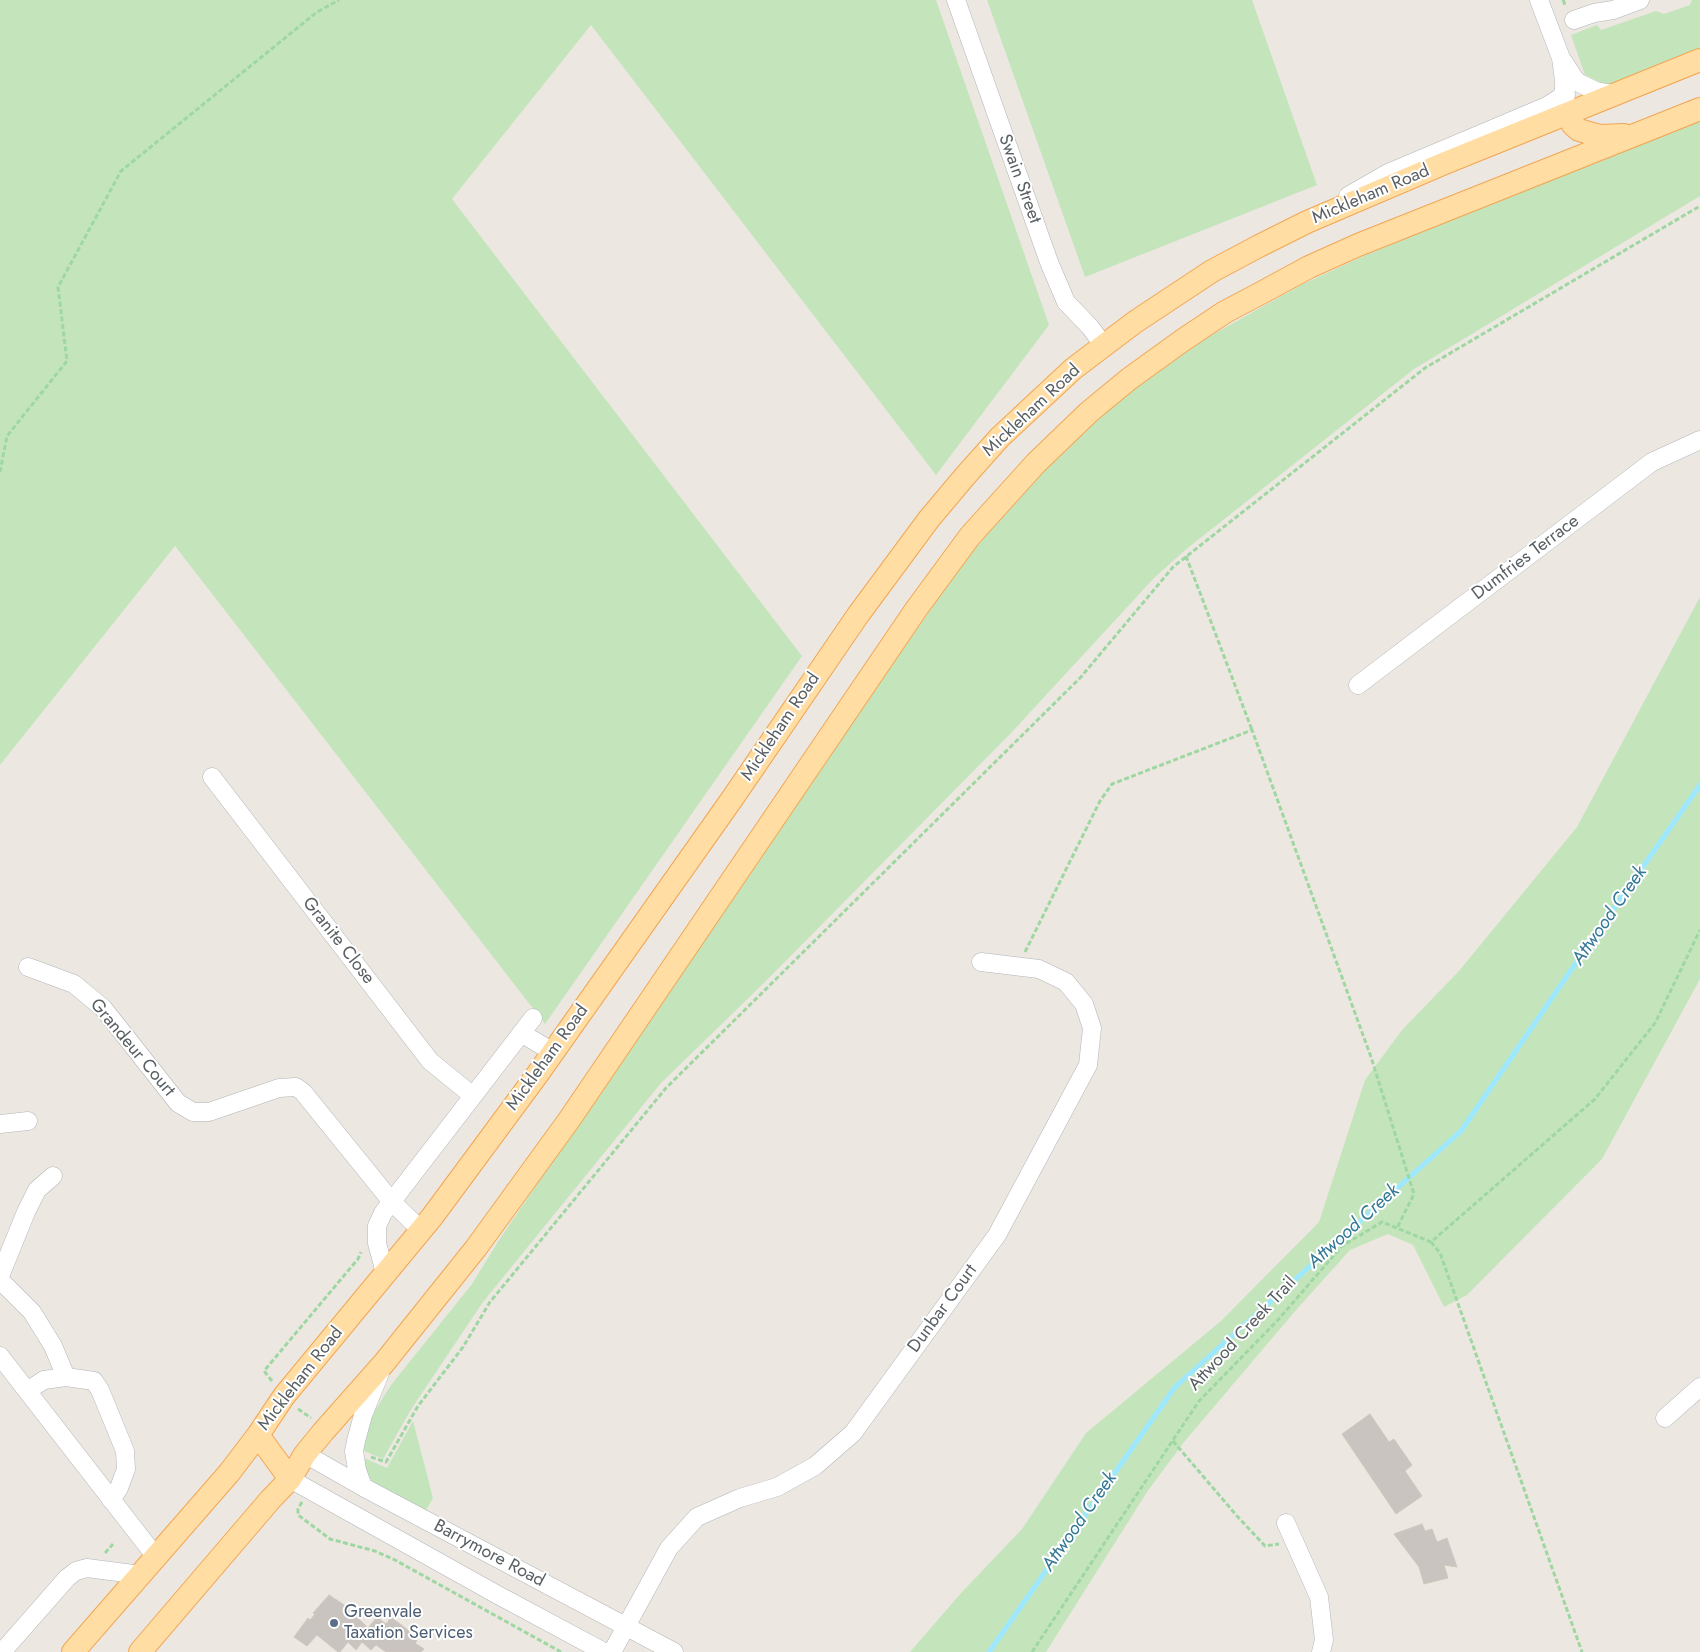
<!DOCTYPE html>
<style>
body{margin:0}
canvas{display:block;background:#ece7e0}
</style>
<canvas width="1700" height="1652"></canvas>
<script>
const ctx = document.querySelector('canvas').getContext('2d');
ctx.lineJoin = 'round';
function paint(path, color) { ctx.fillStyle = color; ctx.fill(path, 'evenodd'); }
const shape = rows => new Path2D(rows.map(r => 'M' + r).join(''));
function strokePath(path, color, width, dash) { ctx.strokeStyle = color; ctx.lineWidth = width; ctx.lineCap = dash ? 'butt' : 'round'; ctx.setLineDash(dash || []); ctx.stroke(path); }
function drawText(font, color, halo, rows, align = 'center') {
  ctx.font = font + ' Jost,sans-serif'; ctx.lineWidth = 4; ctx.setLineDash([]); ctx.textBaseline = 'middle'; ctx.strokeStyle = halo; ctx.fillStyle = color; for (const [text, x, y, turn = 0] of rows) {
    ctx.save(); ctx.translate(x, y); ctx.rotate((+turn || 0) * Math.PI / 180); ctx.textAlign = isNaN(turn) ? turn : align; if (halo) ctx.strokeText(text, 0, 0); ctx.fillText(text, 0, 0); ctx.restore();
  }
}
const green = shape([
 [0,0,936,0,1049,325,936,475,591,25,452,199,802,656,545,1024,175,546,0,765],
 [987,0,1252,0,1317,185,1085,277],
 [1692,0,1700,0,1700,52,1612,88,1585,75,1571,35,1597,25,1601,30,1656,11,1664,14,1690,5],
 [1700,120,1700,196,1414,369,1184,551,1154,578,1011,733,765,982,661,1083,483,1302,410,1411,383,1459,362,1450,371,1417,391,1385,472,1284,499,1240,883,678,966,559,1020,496,1068,446,1129,393,1203,340,1303,284,1366,255,1460,216],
 [1700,597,1700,979,1602,1159,1467,1295,1444,1307,1413,1245,1388,1234,1350,1250,1297,1309,1184,1442,1147,1492,1046,1652,910,1652,962,1592,1022,1529,1086,1433,1221,1321,1319,1222,1365,1080,1402,1030,1459,971,1577,827],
 [413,1421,433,1498,425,1512,372,1481,365,1471,362,1457,387,1468]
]);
const stream = shape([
 [989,1652,1175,1387,1461,1131,1582,954,1700,785]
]);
const building = shape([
 [1370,1414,1389,1442,1394,1439,1412,1465,1405,1471,1422,1496,1396,1514,1342,1434,1370,1414],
 [1422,1524,1425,1531,1432,1529,1437,1542,1447,1538,1457,1567,1444,1565,1448,1578,1424,1584,1419,1567,1394,1534,1422,1524],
 [329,1595,355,1612,354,1614,368,1628,377,1617,386,1624,391,1617,417,1637,415,1639,417,1641,415,1643,424,1649,421,1652,386,1652,376,1645,371,1650,362,1642,356,1650,348,1642,340,1652,338,1652,317,1635,307,1646,294,1637,308,1618,310,1620,315,1614,313,1613,329,1595]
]);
const path = shape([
 [1563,0,1566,7],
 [0,472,7,436,67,361,58,287,121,171,317,12,339,0],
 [1186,556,1252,730],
 [1025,952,1100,801,1112,784,1252,730,1371,1057,1414,1194,1397,1228],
 [1431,1242,1440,1253,1582,1652],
 [272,1381,264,1371,358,1259,361,1252],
 [298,1409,311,1418],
 [1173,1441,1237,1516,1265,1546,1279,1544],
 [371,1457,386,1462,418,1406,463,1347,490,1302,666,1088,1081,677,1173,567,1425,368,1700,206],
 [302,1502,298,1509,298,1515,330,1539,375,1551,395,1560,561,1652],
 [105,1553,113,1544],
 [1032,1652,1199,1401,1277,1321,1342,1246,1382,1222,1431,1242,1595,1099,1655,1023,1700,930]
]);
const minor = shape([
 [956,0,1049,262,1066,302,1090,327,1104,346],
 [1539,0,1561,58,1566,95],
 [1574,20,1594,13,1613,10,1640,0],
 [1563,61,1574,78,1579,83,1596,91,1613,94],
 [1348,196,1388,173,1547,106,1561,97,1564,92,1564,85],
 [1358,685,1652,462,1700,440],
 [212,777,430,1061,473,1096],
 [28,967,74,984,103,1008,178,1103,193,1112,209,1112,279,1088,296,1087,303,1092,392,1202,421,1230],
 [521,1033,553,1052],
 [0,1124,28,1121],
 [385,1273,377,1243,377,1226,383,1213,533,1018],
 [0,1276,26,1212,37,1190,53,1176],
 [0,1280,32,1312,53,1346,66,1377],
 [0,1356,156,1557],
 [27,1391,44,1380,66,1377,94,1381,100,1390,125,1451,126,1469,119,1488,111,1500],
 [1665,1418,1700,1387],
 [305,1454,363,1487,674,1652],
 [290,1479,496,1594,604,1652],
 [363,1487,357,1470,354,1451,356,1441,363,1415,380,1373],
 [1286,1523,1319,1597,1324,1640,1321,1652],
 [2,1652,67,1578,76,1571,87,1568,141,1575],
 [612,1652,669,1548,697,1517,740,1498,777,1487,815,1466,853,1433,997,1235,1088,1065,1092,1028,1084,1004,1066,982,1039,969,981,962]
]);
const major = shape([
 [1569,113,1573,125,1579,130,1600,136,1624,135],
 [258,1435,290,1479],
 [73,1652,229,1473,258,1435,284,1396,432,1217,537,1075,732,799,858,615,929,519,966,475,1000,437,1073,369,1135,322,1212,271,1259,246,1307,222,1445,163,1700,60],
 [140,1652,270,1500,290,1479,305,1454,323,1432,384,1363,476,1248,569,1120,917,608,970,536,1036,463,1089,412,1129,379,1183,340,1225,312,1261,293,1309,267,1358,245,1700,109]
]);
const markers = [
 [334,1623,5,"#5c6f8a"]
];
const streetNames = [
 ["Swain Street",1019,179,70],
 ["Mickleham Road",1371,195,-23],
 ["Mickleham Road",1032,411,-43],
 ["Dumfries Terrace",1526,558,-37],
 ["Mickleham Road",781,727,-56],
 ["Granite Close",338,941,52],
 ["Grandeur Court",132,1048,50],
 ["Mickleham Road",548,1058,-54],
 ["Dunbar Court",943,1309,-54],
 ["Attwood Creek Trail",1243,1334,-47],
 ["Mickleham Road",301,1379,-52],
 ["Barrymore Road",489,1554,28]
];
const serviceNames = [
 ["Greenvale",344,1613],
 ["Taxation Services",344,1634]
];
const waterNames = [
 ["Attwood Creek",1610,916,-55],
 ["Attwood Creek",1354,1227,-42],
 ["Attwood Creek",1080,1522,-55]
];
paint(green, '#c4e5bc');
strokePath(stream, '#9ee8ff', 5);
paint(building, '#c9c4bf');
strokePath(building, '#d1c8bf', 1);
strokePath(minor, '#b1b5b8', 19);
strokePath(major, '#f2a653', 24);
strokePath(path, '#9fd7a2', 3, [5, 2.5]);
strokePath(minor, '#fff', 18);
strokePath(major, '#ffdda3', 22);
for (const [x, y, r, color] of markers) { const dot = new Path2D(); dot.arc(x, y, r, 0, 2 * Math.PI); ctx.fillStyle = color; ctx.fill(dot); strokePath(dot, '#fff', 2); }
drawText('18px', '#595f62', '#fff', streetNames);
drawText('18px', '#4e5e75', '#fff', serviceNames, 'left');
drawText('italic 19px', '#347896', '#fff', waterNames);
</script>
